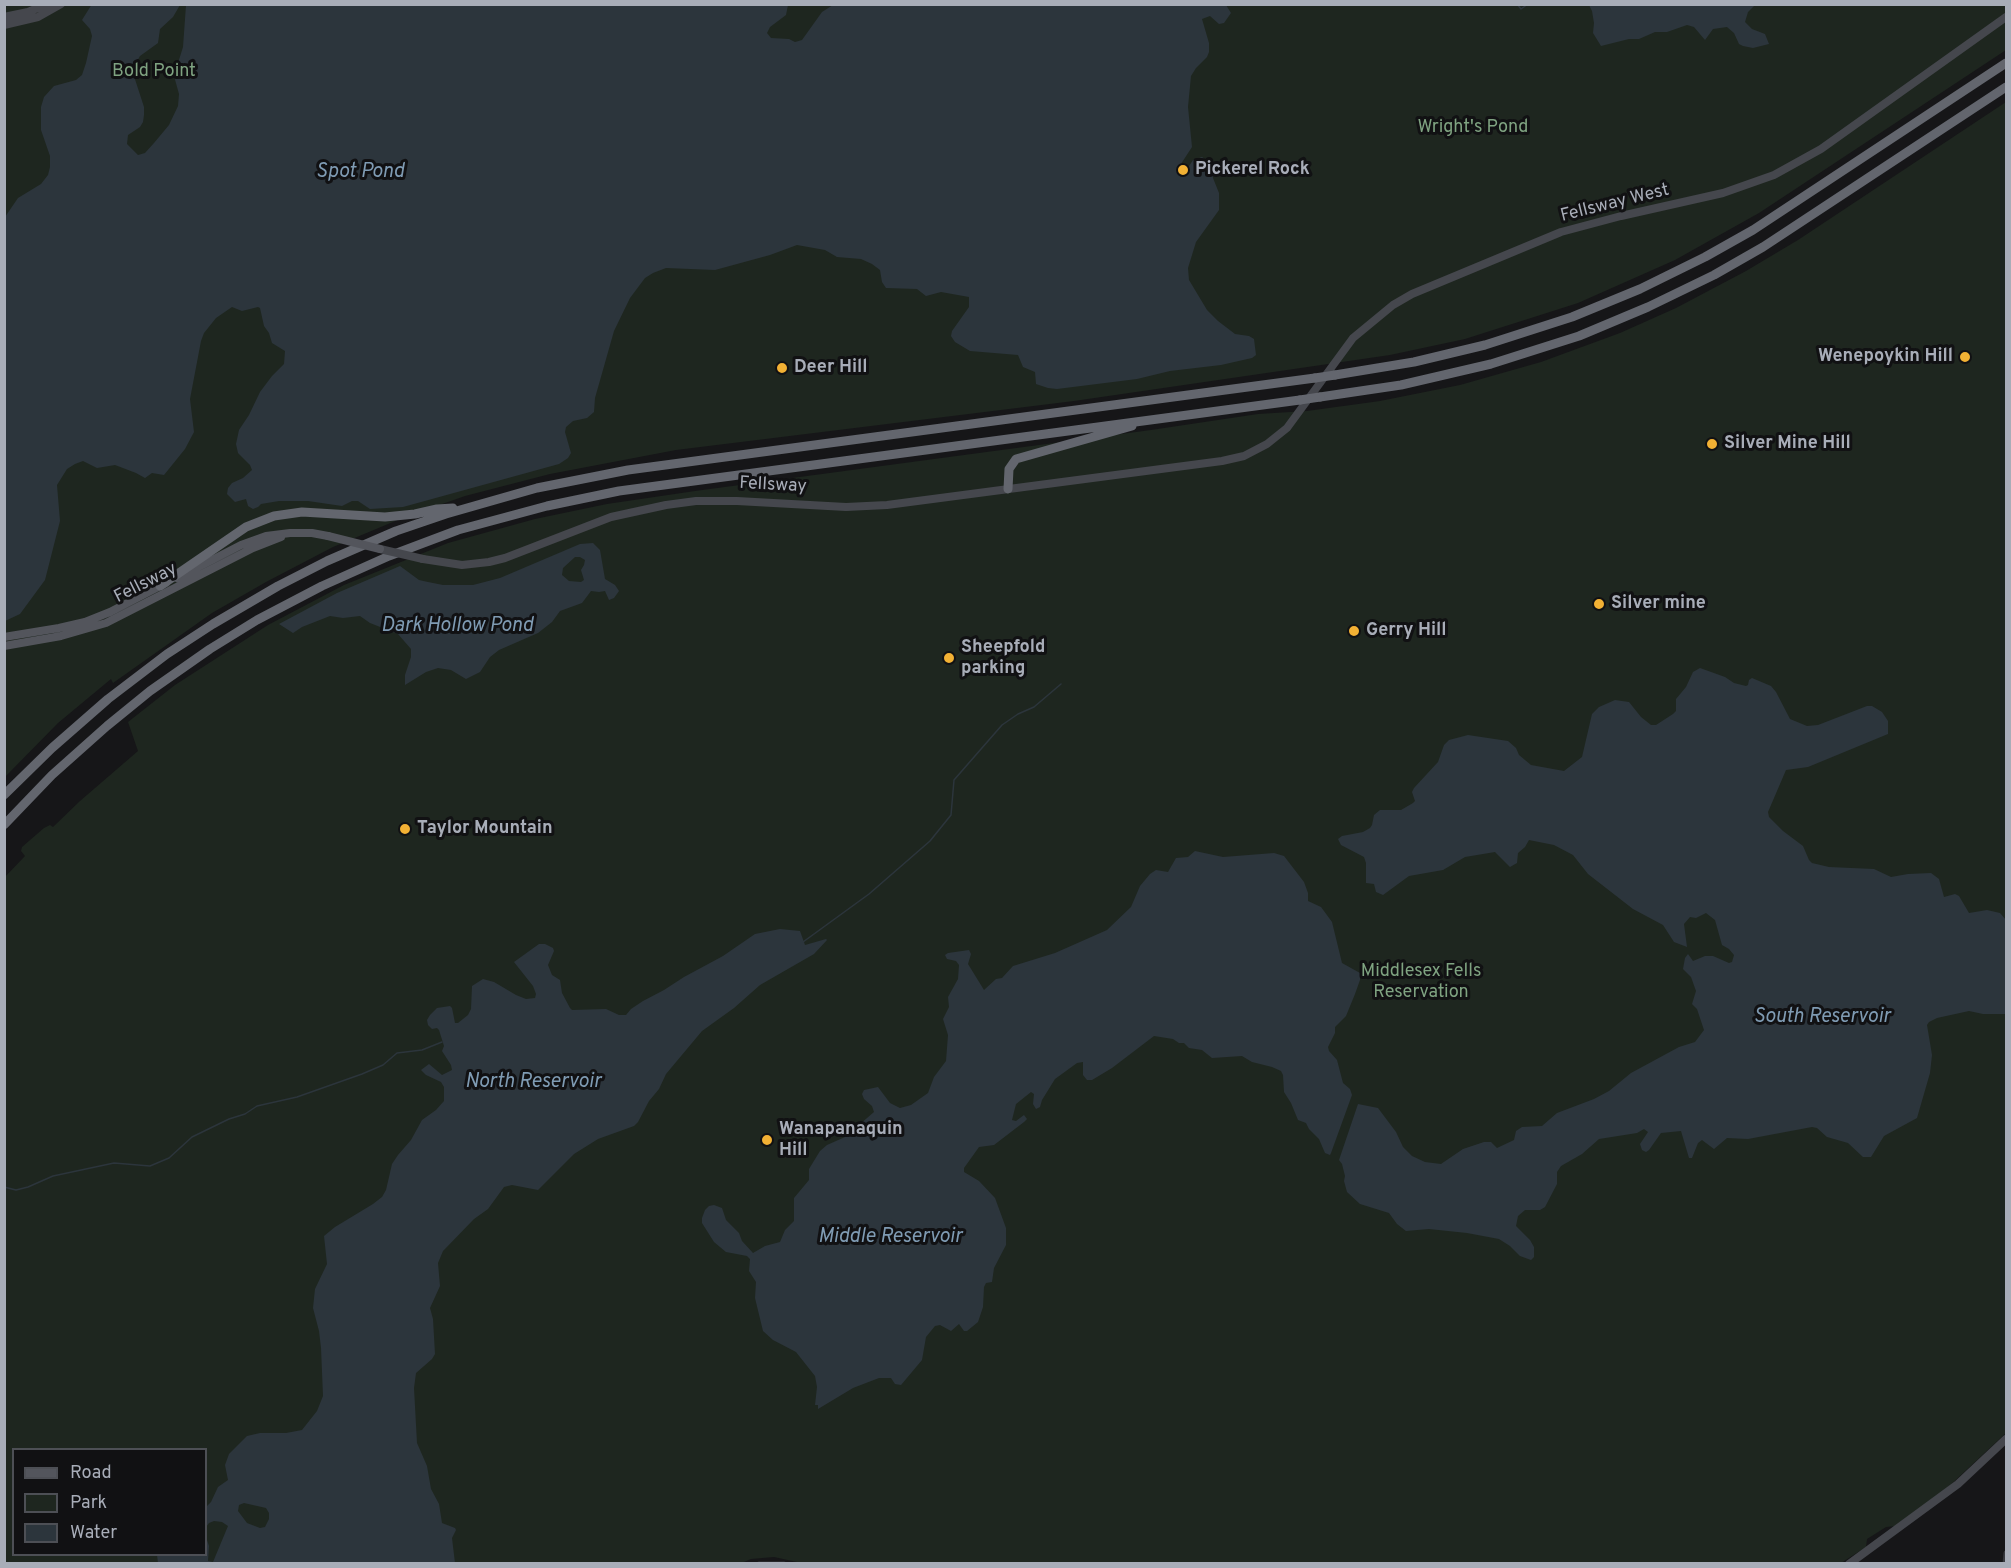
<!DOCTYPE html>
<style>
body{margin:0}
#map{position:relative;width:2011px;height:1568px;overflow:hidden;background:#161618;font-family:Overpass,sans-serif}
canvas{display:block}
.frame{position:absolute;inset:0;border:6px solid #a8adb8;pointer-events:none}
.legend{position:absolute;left:12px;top:1448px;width:195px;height:108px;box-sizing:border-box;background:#111113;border:2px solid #4d4f55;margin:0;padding:8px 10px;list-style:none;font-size:18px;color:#a8adb8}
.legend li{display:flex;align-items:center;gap:12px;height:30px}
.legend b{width:30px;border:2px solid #4d4f55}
</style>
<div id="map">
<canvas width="2011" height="1568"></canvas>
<div class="frame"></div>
<ul class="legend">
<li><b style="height:8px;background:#53555c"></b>Road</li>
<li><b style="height:16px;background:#1e261f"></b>Park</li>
<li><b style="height:16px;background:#2c353c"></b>Water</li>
</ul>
</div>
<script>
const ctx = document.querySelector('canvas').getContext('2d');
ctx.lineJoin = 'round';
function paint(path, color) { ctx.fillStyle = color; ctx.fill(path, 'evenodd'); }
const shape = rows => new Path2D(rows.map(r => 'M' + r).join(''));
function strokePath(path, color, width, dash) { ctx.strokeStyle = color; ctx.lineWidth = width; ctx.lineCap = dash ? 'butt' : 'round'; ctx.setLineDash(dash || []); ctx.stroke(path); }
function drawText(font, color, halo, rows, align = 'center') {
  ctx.font = font + ' Overpass,sans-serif'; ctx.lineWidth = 6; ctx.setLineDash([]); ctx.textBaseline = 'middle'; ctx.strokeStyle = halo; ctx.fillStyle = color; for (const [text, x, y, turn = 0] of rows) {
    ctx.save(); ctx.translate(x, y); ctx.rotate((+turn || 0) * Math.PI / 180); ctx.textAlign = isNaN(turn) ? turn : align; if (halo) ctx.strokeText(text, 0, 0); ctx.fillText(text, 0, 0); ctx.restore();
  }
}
const green = shape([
 [2006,4,2006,50,1759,213,1675,260,1578,303,1465,339,1390,355,1074,401,676,450,550,474,465,496,400,519,333,547,266,582,212,613,113,683,111,679,58,723,5,777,4,5],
 [2006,102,2006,1433,1947,1488,1896,1526,1886,1527,1867,1539,1866,1547,1841,1563,806,1564,774,1557,751,1559,739,1564,5,1563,4,878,25,856,21,851,22,847,44,828,50,825,53,827,80,801,138,751,128,722,175,685,268,625,344,585,448,543,535,519,607,504,695,491,1151,430,1258,414,1307,411,1380,401,1460,385,1541,362,1620,333,1676,308,1746,271,1798,240],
 [14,1450,206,1450,206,1554,14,1554]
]);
const water = shape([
 [92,4,180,5,173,17,160,29,158,43,140,56,132,70,144,107,144,115,143,122,140,127,128,135,127,144,138,155,145,153,154,143,169,125,178,106,179,94,174,76,183,47,186,5,788,5,786,15,770,27,767,33,771,38,789,39,795,42,802,40,822,12,833,5,1226,5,1231,13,1224,23,1219,24,1210,16,1202,19,1209,43,1209,52,1207,57,1196,68,1191,76,1188,107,1192,147,1177,170,1178,175,1182,177,1193,160,1202,157,1211,164,1213,178,1219,193,1219,210,1196,242,1188,268,1189,280,1207,310,1218,321,1235,334,1249,336,1254,339,1256,355,1252,358,1221,365,1170,371,1137,379,1057,389,1048,388,1036,384,1035,372,1023,367,1018,355,970,351,955,342,951,336,952,331,969,307,969,297,941,292,926,296,917,289,886,288,882,282,880,270,872,264,861,259,837,257,825,250,797,245,770,255,715,270,666,268,653,273,645,278,630,298,614,331,595,398,594,412,587,418,573,421,566,427,565,432,571,453,568,458,559,464,403,507,370,509,358,501,352,501,342,506,308,501,279,501,261,504,258,507,253,509,248,506,246,499,235,502,227,494,228,488,232,483,243,478,252,470,250,465,238,453,236,444,239,430,249,415,260,392,272,376,284,364,285,351,272,343,269,333,264,326,260,308,258,307,242,311,232,307,216,318,204,333,201,341,190,399,194,432,185,449,164,475,152,473,145,478,136,473,115,465,97,468,83,461,75,464,67,469,57,485,60,521,45,580,20,614,5,621,5,217,18,198,41,184,48,175,50,167,50,156,41,130,41,107,44,97,54,86,76,80,82,75,86,63,92,36,90,29,82,20],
 [1589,5,1755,5,1748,12,1745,22,1752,29,1765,34,1769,44,1753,48,1743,46,1739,44,1734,33,1727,27,1713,29,1705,40,1694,27,1687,25,1667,32,1655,32,1639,39,1629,39,1601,46,1593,33,1594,23,1592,11],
 [593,543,600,550,605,579,615,585,619,591,614,598,609,600,605,591,599,592,591,591,582,603,560,611,552,622,538,633,499,650,490,657,480,672,466,679,451,670,438,668,426,672,405,685,405,675,411,657,411,649,398,634,370,623,360,616,343,618,330,616,302,627,293,633,279,624,337,593,400,566,419,580,428,582,443,585,473,585,500,578,580,544],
 [575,557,580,557,585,560,584,565,581,570,584,580,581,582,569,581,562,575,563,568],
 [1700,668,1725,677,1734,683,1746,686,1748,685,1749,680,1752,678,1771,686,1776,692,1790,719,1807,726,1818,725,1867,706,1872,706,1882,712,1888,721,1888,734,1808,767,1786,770,1768,812,1769,817,1783,831,1803,846,1809,860,1812,863,1829,867,1874,869,1891,877,1908,874,1931,873,1939,879,1944,897,1955,894,1959,896,1969,913,1987,910,2000,913,2006,920,2006,1014,1983,1014,1969,1011,1937,1018,1929,1022,1927,1025,1932,1055,1930,1073,1917,1118,1884,1136,1871,1157,1863,1157,1848,1143,1827,1137,1817,1128,1812,1127,1748,1139,1727,1138,1714,1149,1702,1140,1698,1143,1692,1158,1689,1158,1681,1131,1661,1133,1649,1150,1646,1152,1642,1150,1640,1144,1648,1132,1644,1129,1637,1133,1599,1139,1582,1154,1561,1166,1557,1172,1557,1184,1545,1207,1540,1210,1525,1210,1518,1216,1516,1226,1530,1240,1534,1247,1534,1257,1531,1260,1520,1256,1510,1246,1499,1239,1467,1233,1429,1229,1406,1231,1397,1224,1389,1213,1360,1204,1347,1192,1344,1181,1345,1176,1342,1164,1339,1160,1358,1104,1378,1108,1396,1132,1403,1147,1412,1156,1425,1162,1441,1164,1463,1149,1484,1142,1491,1142,1497,1148,1514,1140,1516,1131,1522,1127,1542,1126,1557,1113,1594,1099,1609,1091,1631,1073,1679,1047,1695,1042,1704,1030,1697,1009,1692,1004,1696,991,1691,977,1683,969,1685,958,1688,954,1693,961,1705,956,1713,956,1729,963,1732,962,1734,955,1729,949,1722,945,1715,920,1706,913,1696,918,1690,917,1684,924,1687,947,1674,942,1663,925,1633,909,1588,874,1573,855,1554,845,1529,840,1525,847,1518,853,1517,863,1510,867,1495,852,1465,857,1443,870,1409,876,1383,895,1376,892,1374,884,1366,883,1366,863,1364,857,1341,845,1338,839,1342,836,1363,832,1370,828,1372,825,1374,815,1380,810,1401,810,1413,803,1415,801,1412,792,1414,788,1438,762,1444,745,1449,740,1468,735,1508,741,1516,748,1519,755,1531,765,1564,771,1582,757,1592,714,1599,707,1615,700,1629,702,1641,717,1651,725,1656,725,1673,714,1676,711,1676,699,1686,687,1693,672],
 [1195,851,1223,857,1274,853,1284,856,1304,882,1308,893,1308,901,1321,907,1332,922,1342,963,1360,973,1360,980,1355,994,1346,1016,1335,1027,1335,1033,1328,1047,1329,1051,1337,1060,1343,1083,1350,1089,1352,1095,1331,1153,1330,1155,1325,1153,1319,1139,1309,1129,1306,1123,1298,1120,1291,1103,1284,1092,1283,1075,1281,1071,1272,1067,1252,1062,1242,1056,1212,1058,1202,1050,1189,1048,1184,1043,1179,1043,1173,1039,1154,1036,1112,1068,1092,1080,1087,1080,1083,1075,1083,1062,1077,1063,1055,1079,1042,1100,1040,1107,1036,1109,1033,1104,1034,1094,1031,1092,1016,1104,1012,1120,1016,1121,1024,1115,1027,1119,1024,1122,994,1145,979,1147,964,1168,964,1172,979,1181,995,1198,1006,1228,1006,1245,994,1268,992,1282,986,1283,984,1287,983,1307,978,1322,967,1331,964,1331,959,1324,951,1331,940,1325,935,1326,926,1337,922,1360,901,1385,895,1384,891,1378,879,1378,853,1388,818,1409,818,1405,815,1405,817,1387,815,1376,796,1352,773,1340,763,1331,755,1298,756,1282,749,1271,750,1259,747,1256,726,1252,714,1242,702,1223,702,1218,705,1210,709,1206,714,1205,722,1208,726,1220,739,1233,742,1241,753,1253,765,1246,780,1242,785,1230,794,1221,794,1198,809,1180,809,1169,820,1151,827,1145,845,1137,874,1112,872,1106,864,1099,862,1094,864,1090,878,1087,890,1103,900,1108,911,1105,928,1093,934,1077,946,1061,948,1035,943,1019,949,1007,948,997,958,979,959,965,956,961,947,959,945,955,948,953,969,950,971,954,968,964,984,990,996,979,1002,978,1013,966,1055,953,1107,930,1131,907,1140,886,1150,874,1156,870,1168,872,1176,858,1188,857],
 [780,929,800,931,805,945,826,939,827,940,814,954,760,985,734,1008,702,1031,666,1074,659,1089,649,1101,638,1122,634,1126,598,1139,574,1154,538,1190,512,1185,504,1187,488,1209,474,1219,443,1251,438,1263,440,1286,430,1308,433,1319,435,1354,432,1359,416,1373,414,1388,417,1443,427,1466,431,1489,439,1504,442,1523,455,1528,456,1530,452,1538,455,1563,158,1563,157,1555,206,1554,206,1537,209,1546,208,1561,213,1562,228,1526,222,1522,214,1521,209,1523,206,1527,206,1507,211,1502,218,1487,228,1480,225,1465,229,1454,247,1436,260,1433,286,1433,302,1430,317,1411,323,1396,321,1348,319,1331,313,1308,315,1289,327,1264,324,1236,335,1227,373,1204,382,1197,386,1190,392,1164,398,1155,411,1140,422,1120,436,1110,444,1101,444,1087,441,1082,426,1075,421,1070,429,1064,442,1075,452,1070,451,1065,442,1051,444,1046,439,1030,437,1028,432,1029,428,1025,427,1020,430,1015,437,1008,450,1006,452,1008,455,1023,458,1023,468,1015,471,1009,472,986,483,979,494,982,516,995,526,999,535,998,536,994,533,986,514,962,539,944,545,944,553,948,554,951,548,965,552,975,560,980,562,993,570,1008,572,1010,606,1009,619,1015,626,1015,631,1009,643,1001,664,990,684,977,723,956,755,934],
 [244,1503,266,1508,269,1513,269,1519,265,1527,260,1528,247,1523,238,1511,239,1505]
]);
const stream = shape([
 [1517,4,1521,9,1528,4],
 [803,942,869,894,930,841,951,815,954,780,1002,725,1018,714,1034,707,1061,684],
 [4,1187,16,1190,28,1187,53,1176,114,1163,150,1166,169,1158,192,1137,229,1119,245,1114,257,1106,297,1097,362,1074,383,1065,397,1053,422,1050,442,1042]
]);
const street = shape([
 [759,1564,784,1564],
 [2005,1564,2006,1553]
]);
const secondary = shape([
 [4,17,28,12,47,4],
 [4,25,38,17,61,4],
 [423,559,462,565,489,562,505,558,611,517,666,505,696,501,737,501,846,507,887,505,1222,461,1244,456,1267,444,1287,428,1353,338,1393,305,1412,294,1561,232,1621,216,1723,193,1774,175,1821,149,2006,17],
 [1849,1564,1958,1484,2006,1439]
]);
const primary = shape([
 [177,578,241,545,266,536,290,533,312,533,328,536],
 [4,637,59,628,85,622,110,612,166,583],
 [4,646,61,636,106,623,253,548,281,537]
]);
const highway = shape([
 [1335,375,1414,362,1485,345,1572,317,1640,289,1705,257,1753,230,2006,63],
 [1320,397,1401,385,1491,364,1579,336,1648,307,1714,275,1763,247,2006,87],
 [1008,489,1009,469,1016,459,1132,426],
 [160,586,246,527,274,516,302,512,385,517,415,514,437,509,453,508],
 [4,795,52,748,108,699,167,654,213,624,278,586,327,561,396,531,446,514,537,488,628,470,1315,378],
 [4,825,52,775,107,726,150,691,210,649,257,620,322,586,389,556,458,530,547,506,619,491,1300,400]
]);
const secondaryBridge = shape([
 [380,549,423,559]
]);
const primaryBridge = shape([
 [328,536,380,549]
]);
const highwayBridge = shape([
 [1315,378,1335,375],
 [1300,400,1320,397]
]);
const markers = [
 [1183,170,6,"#f2b134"],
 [1965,357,6,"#f2b134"],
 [782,368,6,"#f2b134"],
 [1712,444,6,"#f2b134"],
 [1599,604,6,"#f2b134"],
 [1354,631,6,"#f2b134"],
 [949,658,6,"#f2b134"],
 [405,829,6,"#f2b134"],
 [767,1140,6,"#f2b134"]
];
const parkNames = [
 ["Bold Point",154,72],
 ["Wright's Pond",1473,128],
 ["Middlesex Fells",1421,972],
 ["Reservation",1421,993]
];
const poiNames = [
 ["Pickerel Rock",1195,170],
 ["Wenepoykin Hill",1953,357,"right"],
 ["Deer Hill",794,368],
 ["Silver Mine Hill",1724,444],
 ["Silver mine",1611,604],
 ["Gerry Hill",1366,631],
 ["Sheepfold",961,648],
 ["parking",961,669],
 ["Taylor Mountain",417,829],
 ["Wanapanaquin",779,1130],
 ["Hill",779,1151]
];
const streetNames = [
 ["Fellsway West",1615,204,-14],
 ["Fellsway",773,486,3],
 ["Fellsway",146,584,-27]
];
const waterNames = [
 ["Spot Pond",360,173],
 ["Dark Hollow Pond",457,627],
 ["South Reservoir",1822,1018],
 ["North Reservoir",533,1083],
 ["Middle Reservoir",890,1238]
];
paint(green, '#1e261f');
paint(water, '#2c353c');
strokePath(stream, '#2c353c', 1.5);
strokePath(street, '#37383d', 5);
strokePath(secondary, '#45474d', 8);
strokePath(primary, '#53555c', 8);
strokePath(highway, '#63666e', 9);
strokePath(secondaryBridge, '#45474d', 8);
strokePath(primaryBridge, '#53555c', 8);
strokePath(highwayBridge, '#63666e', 9);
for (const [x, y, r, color] of markers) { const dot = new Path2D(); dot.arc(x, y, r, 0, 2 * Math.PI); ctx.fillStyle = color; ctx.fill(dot); strokePath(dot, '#111113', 2); }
drawText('18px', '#7fa381', '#111113', parkNames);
drawText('bold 18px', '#a8adb8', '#111113', poiNames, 'left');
drawText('18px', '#a8adb8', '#111113', streetNames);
drawText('italic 20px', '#7f9bb3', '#111113', waterNames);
</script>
